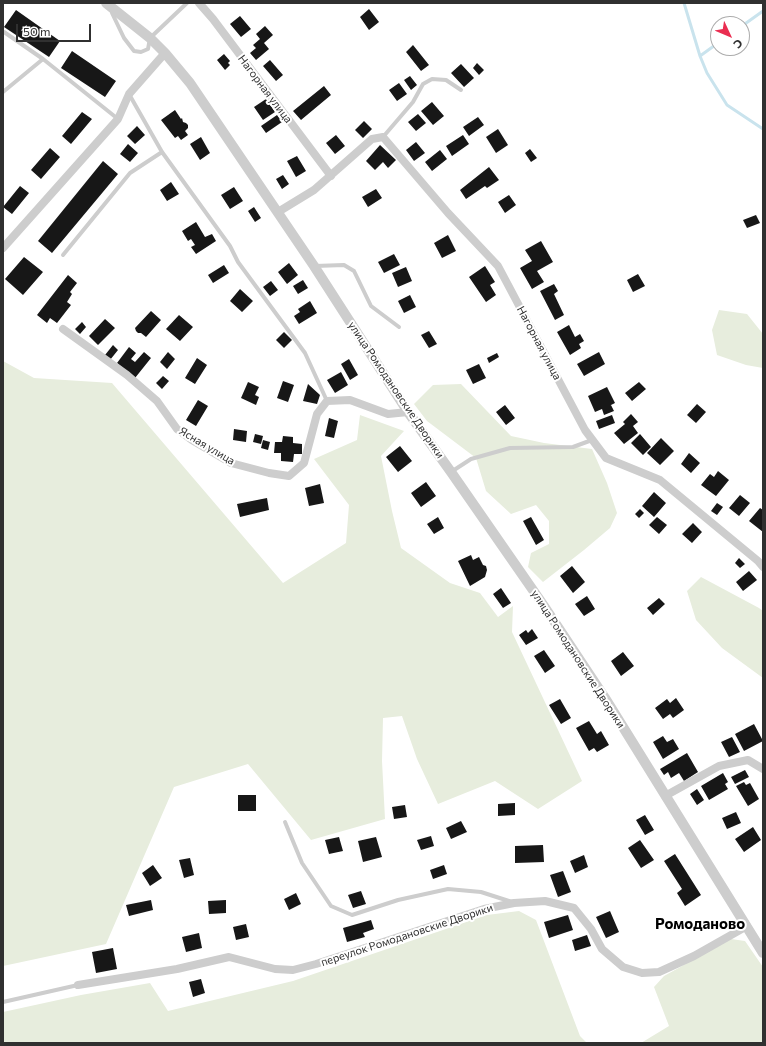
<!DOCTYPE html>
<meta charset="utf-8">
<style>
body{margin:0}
#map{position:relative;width:766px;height:1046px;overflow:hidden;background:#fff;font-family:Commissioner,sans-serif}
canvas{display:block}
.frame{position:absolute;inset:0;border:4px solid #303030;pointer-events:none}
.north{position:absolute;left:710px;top:16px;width:40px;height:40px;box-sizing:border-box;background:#fff;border:1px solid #acacac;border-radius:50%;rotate:134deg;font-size:11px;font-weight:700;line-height:16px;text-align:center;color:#303030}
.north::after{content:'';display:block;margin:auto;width:14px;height:18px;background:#ea2e51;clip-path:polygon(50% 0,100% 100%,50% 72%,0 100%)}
.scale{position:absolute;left:16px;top:24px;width:75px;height:18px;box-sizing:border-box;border:2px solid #303030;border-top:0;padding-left:5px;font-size:12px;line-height:14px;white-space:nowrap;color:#303030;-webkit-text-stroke:3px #fff;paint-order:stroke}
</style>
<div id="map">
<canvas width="766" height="1046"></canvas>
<div class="frame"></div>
<div class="north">С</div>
<div class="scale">50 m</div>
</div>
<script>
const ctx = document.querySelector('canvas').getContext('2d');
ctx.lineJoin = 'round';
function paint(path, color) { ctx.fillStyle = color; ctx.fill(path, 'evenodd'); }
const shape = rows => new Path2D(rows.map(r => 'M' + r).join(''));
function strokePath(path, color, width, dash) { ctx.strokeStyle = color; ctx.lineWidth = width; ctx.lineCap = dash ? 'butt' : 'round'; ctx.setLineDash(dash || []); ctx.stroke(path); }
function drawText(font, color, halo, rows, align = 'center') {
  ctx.font = font + ' Commissioner,sans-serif'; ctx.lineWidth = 4; ctx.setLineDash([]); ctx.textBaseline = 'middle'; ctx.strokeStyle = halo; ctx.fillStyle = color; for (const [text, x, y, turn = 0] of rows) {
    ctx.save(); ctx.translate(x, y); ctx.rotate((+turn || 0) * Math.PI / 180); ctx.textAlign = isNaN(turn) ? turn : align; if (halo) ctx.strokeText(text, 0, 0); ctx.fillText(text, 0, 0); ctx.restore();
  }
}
const green = shape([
 [719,310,747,314,763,334,763,368,746,365,717,355,712,330],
 [3,361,34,378,112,383,283,583,346,543,349,505,314,459,357,440,360,415,404,431,381,456,392,511,401,548,450,583,480,593,498,617,513,606,512,632,582,781,538,809,495,781,438,804,417,759,402,716,383,718,382,761,385,819,311,840,248,764,174,787,106,944,3,966],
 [461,384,511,436,544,443,592,449,607,483,617,513,610,528,584,550,543,582,528,567,531,553,549,544,549,521,536,505,511,514,486,491,476,458,427,421,414,404,433,385],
 [701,577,759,608,763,611,763,678,722,648,696,620,687,591],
 [519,911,536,920,580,1036,587,1043,3,1043,3,1012,81,995,150,983,168,1011,293,981,487,915],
 [731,939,745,941,763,967,763,1043,641,1043,669,1026,654,987,664,976]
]);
const stream = shape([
 [684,3,700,56],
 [742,26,763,11],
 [718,43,700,56,707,73,727,105,763,129]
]);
const building = shape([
 [369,9,379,22,369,30,360,17],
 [16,10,60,41,49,57,4,27],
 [240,16,251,29,241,37,230,24],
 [265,26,273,35,264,43,269,49,256,60,250,53,256,48,253,45,260,39,256,34],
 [413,45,429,65,421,71,406,52],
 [72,51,116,81,105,97,61,68],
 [224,54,230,61,228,63,230,65,225,70,217,60],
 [270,60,283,75,276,81,263,66],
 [477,63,484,70,479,75,473,68],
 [461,64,474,78,464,87,451,73],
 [410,76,417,85,411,90,404,80],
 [399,83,407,94,397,101,389,90],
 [324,86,331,95,301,120,293,111],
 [266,99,275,112,263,120,254,107],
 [432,102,444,116,433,125,421,111],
 [175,110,181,119,182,118,183,122,186,123,188,125,188,128,185,131,188,135,181,140,178,136,175,138,161,120],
 [82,112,92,119,71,144,62,136],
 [418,114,426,123,416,131,408,122],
 [277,115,282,122,266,133,261,126],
 [478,117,484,125,469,136,463,127],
 [364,121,372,129,363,138,355,130],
 [137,126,145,135,135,144,127,136],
 [498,129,508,145,496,153,486,137],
 [336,135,345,146,335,154,326,143],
 [463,135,469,144,452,156,446,146],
 [201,137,210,153,200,160,190,144],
 [416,142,425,153,414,161,406,150],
 [128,144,138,153,130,162,120,154],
 [380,145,396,160,388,168,383,162,375,170,366,161],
 [50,148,60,157,41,179,31,170],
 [530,149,537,158,531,162,525,153],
 [440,150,447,159,432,171,425,162],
 [297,156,306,171,296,177,287,161],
 [103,161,118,174,52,253,38,241],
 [489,167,499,180,487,188,485,186,466,199,460,190],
 [283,175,289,184,282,189,276,179],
 [171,182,179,194,167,201,160,190],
 [20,186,29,193,12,214,3,207],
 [234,187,243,201,230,209,221,195],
 [376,189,382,198,368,207,362,197],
 [509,195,516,205,505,213,498,202],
 [254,207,261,218,255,222,248,211],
 [756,215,760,223,747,228,743,220],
 [196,222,205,237,212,234,216,241,196,254,191,247,195,245,191,239,188,241,182,231],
 [448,235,456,251,442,258,434,243],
 [541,241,553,262,537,271,544,282,532,289,520,268,532,261,525,250],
 [394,254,400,265,384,273,378,262],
 [24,257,43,272,23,295,5,279],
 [289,263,298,275,287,284,278,272],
 [224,265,229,273,213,283,208,275],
 [485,266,495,282,490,285,496,295,486,302,469,277],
 [406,267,412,281,398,287,392,273],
 [638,274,645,286,633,292,627,280],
 [68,275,77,283,70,292,72,294,67,302,71,305,57,323,50,318,47,323,37,315],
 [303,280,308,288,298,294,293,286],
 [271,281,278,290,270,296,263,287],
 [554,284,558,291,554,294,564,315,555,320,540,291],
 [240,289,253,301,242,312,230,301],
 [410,295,416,307,404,313,398,301],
 [310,301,317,313,299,324,294,316,300,312,298,309],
 [151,311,161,320,146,337,141,333,138,333,136,331,135,328],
 [179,315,193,327,180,341,166,329],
 [105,319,115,328,98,345,89,336],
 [82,322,86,327,80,334,75,329],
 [569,325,575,337,580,334,584,341,579,344,581,348,570,355,557,332],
 [429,331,437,344,429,348,421,335],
 [284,332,292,340,284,348,276,340],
 [113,345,118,350,110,360,105,355],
 [129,347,136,353,131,359,135,362,144,352,151,358,135,378,117,363],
 [168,352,175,359,167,369,160,362],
 [599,352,605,364,584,376,577,364],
 [497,353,499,357,489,363,487,358],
 [197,358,207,365,195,384,185,378],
 [349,359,358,375,350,380,341,364],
 [479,364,486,378,473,384,466,370],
 [341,372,348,385,335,393,327,380],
 [163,376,169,381,162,389,156,383],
 [283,381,294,385,288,402,277,398],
 [248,382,259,387,255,395,259,397,256,405,241,398],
 [639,382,646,389,632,401,625,393],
 [308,384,320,395,317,404,303,401],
 [607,387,615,403,605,408,611,405,614,411,604,415,602,409,595,412,588,396],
 [198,400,208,406,196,426,186,420],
 [697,404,706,412,696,423,687,415],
 [505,405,515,418,506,425,496,412],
 [631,414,638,422,633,426,638,433,624,444,614,433,625,424,623,422],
 [612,415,615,423,599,429,596,421],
 [329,418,338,421,334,438,325,436],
 [234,429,247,431,246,442,233,440],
 [255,434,263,436,261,444,253,442],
 [640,434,651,447,643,455,631,443],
 [283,436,293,437,293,443,302,444,302,454,294,454,293,462,281,461,281,453,274,453,275,442,282,442],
 [661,438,674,451,660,465,647,453],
 [263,440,270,442,268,450,261,448],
 [400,446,412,461,398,472,386,457],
 [689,453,700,463,691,473,681,464],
 [718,471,729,480,716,496,701,485,710,474,714,477],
 [426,482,436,496,421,507,411,493],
 [320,484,324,503,309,506,305,488],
 [654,492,666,503,654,517,642,506],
 [740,495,750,503,739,516,729,508],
 [267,498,269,510,240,517,237,504],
 [717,503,723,507,717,515,711,511],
 [760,508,763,510,763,532,749,521],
 [640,509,644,513,639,518,635,514],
 [438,517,444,528,434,534,427,524],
 [531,517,544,540,536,545,523,521],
 [657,517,667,525,659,534,649,525],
 [693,523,702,532,692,543,682,534],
 [471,555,473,560,479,557,483,565,486,566,487,570,485,577,470,586,458,561],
 [739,558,745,564,740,568,735,563],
 [572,566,585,582,573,593,560,576],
 [749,571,757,580,743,591,736,582],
 [501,588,511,603,503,608,493,594],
 [587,596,595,609,584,616,575,604],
 [659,598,665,604,653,615,647,608],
 [532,629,538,638,526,645,519,635,526,630,528,633],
 [544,650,555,666,545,673,534,656],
 [623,652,634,666,621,676,611,661],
 [676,698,684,710,673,718,670,714,663,719,655,708,667,699,670,703],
 [560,699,571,718,561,724,549,705],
 [589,721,597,734,601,731,609,745,597,752,594,748,589,751,576,728],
 [754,724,763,741,744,751,735,734],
 [663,736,667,742,673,739,679,749,663,759,653,742],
 [732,737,740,752,729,757,721,742],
 [687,753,698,772,684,781,679,773,671,778,668,772,664,775,660,769],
 [745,770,749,777,735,784,731,777],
 [723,773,728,782,725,784,728,789,709,800,701,786],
 [744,782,746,785,750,783,759,799,748,806,736,786],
 [697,789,704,800,697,805,690,794],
 [238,795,256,795,256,811,238,811],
 [515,803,515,815,498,816,498,804],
 [405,805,407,817,394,819,392,807],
 [736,812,741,823,727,829,722,818],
 [645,815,654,830,645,835,636,820],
 [461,821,467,832,451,839,446,828],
 [753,827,761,840,744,852,735,839],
 [431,836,434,846,421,850,417,840],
 [339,837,343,851,329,854,325,840],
 [376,837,382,857,363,862,358,841],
 [640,840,654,860,641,868,628,848],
 [543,845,544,862,515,863,515,846],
 [675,854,701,895,685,906,677,893,682,889,664,861],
 [584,855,588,867,575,873,570,861],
 [190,858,194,875,184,878,179,860],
 [153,865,162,878,150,886,142,873],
 [444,865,447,874,433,879,430,870],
 [563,871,571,892,558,897,550,875],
 [361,891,366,904,353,908,348,895],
 [296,893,301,904,289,910,284,899],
 [151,900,153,910,129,916,126,905],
 [226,900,226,913,209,914,208,901],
 [610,911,619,932,606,938,596,917],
 [568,915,573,930,549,938,544,922],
 [371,920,374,929,363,933,365,937,347,942,343,928],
 [246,924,249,937,236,940,233,927],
 [199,933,202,948,186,952,182,937],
 [587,935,591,946,575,951,572,940],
 [113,948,117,969,96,973,92,952],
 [201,979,205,993,193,997,189,982]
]);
const service = shape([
 [112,13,124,38,134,51,141,52,148,49,150,38,187,3],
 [4,32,43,59,118,119],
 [3,92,43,59],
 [129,94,162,152,230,246,238,262,305,353,327,401],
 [383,137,413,102,423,84,432,79,446,80,461,90],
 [63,255,130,173,162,152],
 [315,266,344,265,354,271,371,306,399,327],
 [451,472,471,459,510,448,573,447,592,440],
 [285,822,302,863,331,906,352,915,398,900,448,889,481,892,512,902],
 [3,1002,78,985]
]);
const minor = shape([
 [199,3,213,19,331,176],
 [278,212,314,190,372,139,383,137,448,213,498,266,585,430,606,458,660,480,758,561,763,567],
 [3,248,118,119,129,94,165,53],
 [63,329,127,375,157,401,177,429,192,440,231,463,269,473,289,476,304,463,317,414,327,401,350,400,388,414,408,412],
 [665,796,719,766,748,760,763,769],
 [78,985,177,969,229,957,275,969,293,970,316,964,484,909,514,903,545,901,574,908,591,929,602,949,623,967,642,973,659,972,694,956,747,926]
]);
const tertiary = shape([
 [106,3,150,38,165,53,190,83,314,266,408,412,451,472,544,606,605,698,763,953]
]);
const streetNames = [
 ["Нагорная улица",265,89,53],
 ["Нагорная улица",539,343,62],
 ["улица Ромодановские Дворики",396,390,56],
 ["Ясная улица",207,446,31],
 ["улица Ромодановские Дворики",578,659,57],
 ["переулок Ромодановские Дворики",407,935,-18]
];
const districtNames = [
 ["Ромоданово",700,924]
];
paint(green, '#e7eddd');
strokePath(stream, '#c9e3ed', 3);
paint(building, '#171717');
strokePath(service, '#cdcdcd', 4);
strokePath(minor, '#cdcdcd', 8);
strokePath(tertiary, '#cdcdcd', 10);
drawText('11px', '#303030', '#fff', streetNames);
drawText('bold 15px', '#000', '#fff', districtNames);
</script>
